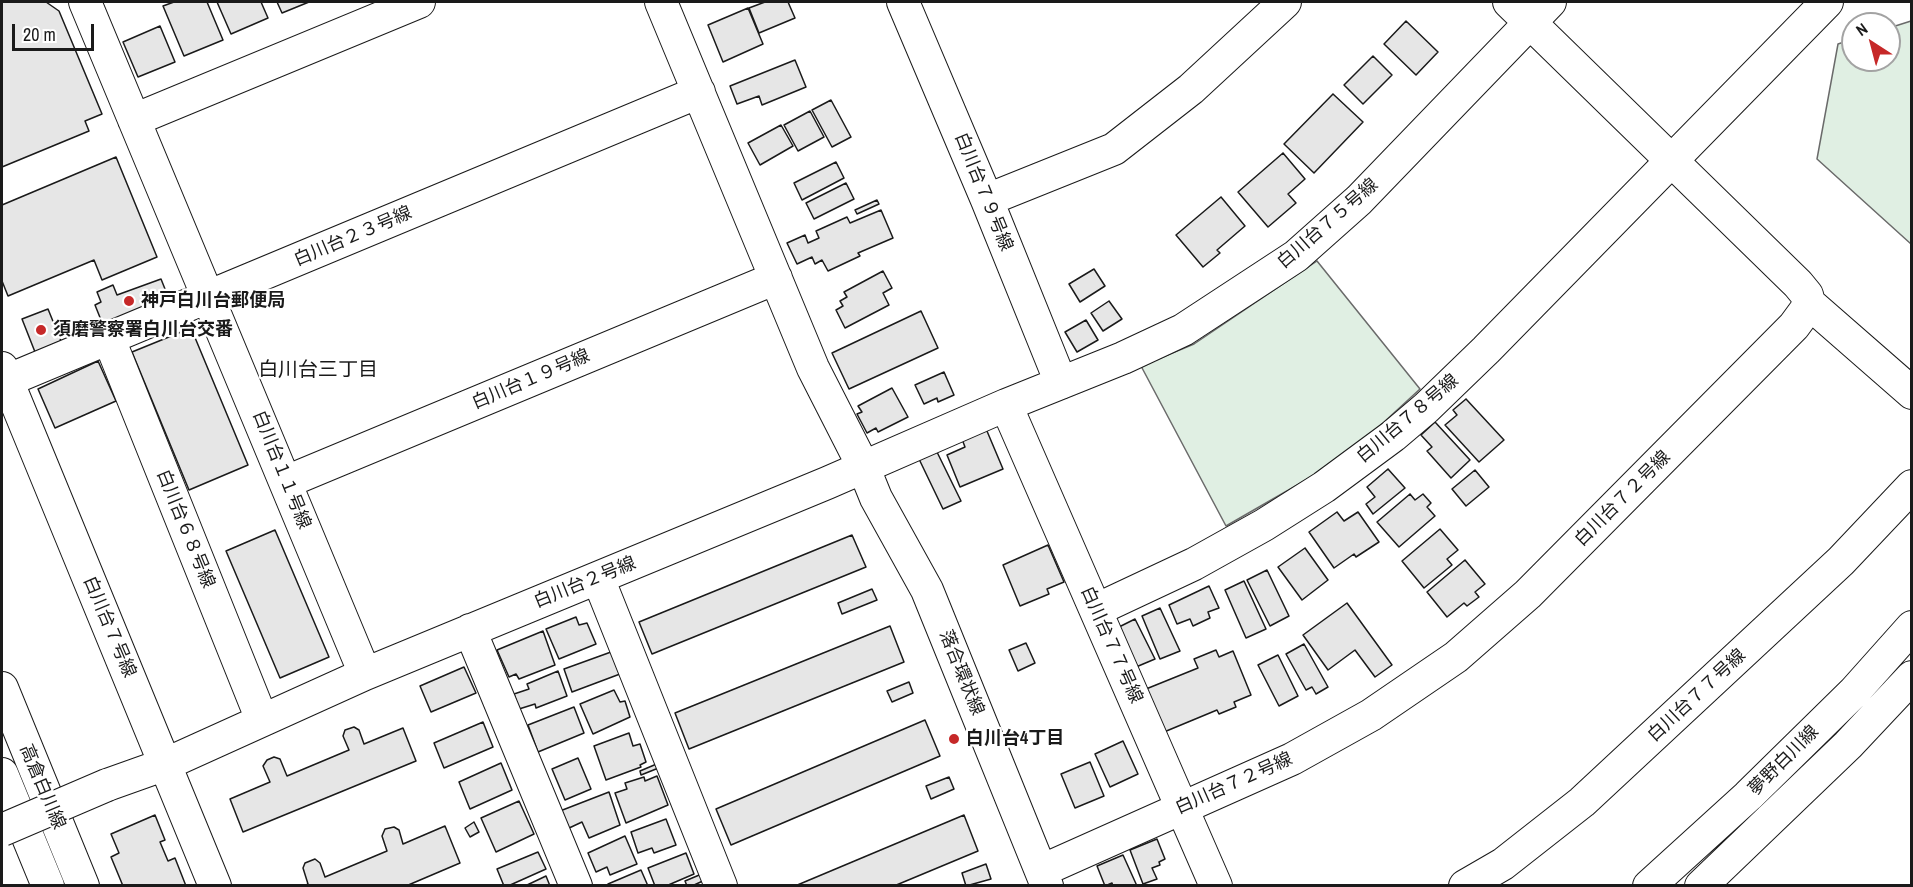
<!DOCTYPE html>
<meta charset="utf-8">
<style>
body{margin:0}
#map{position:relative;width:1913px;height:887px;overflow:hidden;background:#fff;font-family:"Archivo Narrow",sans-serif}
canvas{display:block}
.frame{position:absolute;inset:0;border:3px solid #1a1a1a;pointer-events:none}
.north{position:absolute;left:1841px;top:12px;width:60px;height:60px;box-sizing:border-box;background:#fff;border:2px solid #a3a3a3;border-radius:50%;rotate:324deg;font-size:16px;font-weight:700;line-height:24px;text-align:center;color:#1a1a1a}
.north::after{content:'';display:block;margin:auto;width:21px;height:27px;background:#c62828;clip-path:polygon(50% 0,100% 100%,50% 72%,0 100%)}
.scale{position:absolute;left:12px;top:24px;width:82px;height:27px;box-sizing:border-box;border:3px solid #1a1a1a;border-top:0;padding-left:8px;font-size:18px;line-height:21px;white-space:nowrap;color:#1a1a1a;-webkit-text-stroke:4px #fff;paint-order:stroke}
</style>
<div id="map">
<canvas width="1913" height="887"></canvas>
<div class="frame"></div>
<div class="north">N</div>
<div class="scale">20 m</div>
</div>
<script>
const ctx = document.querySelector('canvas').getContext('2d');
ctx.lineJoin = 'round';
function paint(path, color) { ctx.fillStyle = color; ctx.fill(path, 'evenodd'); }
const shape = rows => new Path2D(rows.map(r => 'M' + r).join(''));
function strokePath(path, color, width, dash) { ctx.strokeStyle = color; ctx.lineWidth = width; ctx.lineCap = dash ? 'butt' : 'round'; ctx.setLineDash(dash || []); ctx.stroke(path); }
function drawText(font, color, halo, rows, align = 'center') {
  ctx.font = font + ' "Archivo Narrow","Noto Sans JP",sans-serif'; ctx.lineWidth = 4.5; ctx.setLineDash([]); ctx.textBaseline = 'middle'; ctx.strokeStyle = halo; ctx.fillStyle = color; for (const [text, x, y, turn = 0] of rows) {
    ctx.save(); ctx.translate(x, y); ctx.rotate((+turn || 0) * Math.PI / 180); ctx.textAlign = isNaN(turn) ? turn : align; if (halo) ctx.strokeText(text, 0, 0); ctx.fillText(text, 0, 0); ctx.restore();
  }
}
const green = shape([
 [1911,21,1912,21,1911,244,1817,159,1838,44,1853,39,1853,60,1889,60,1889,28,1911,21],
 [1317,261,1420,389,1371,434,1332,465,1226,526,1141,366,1194,344,1317,261]
]);
const building = shape([
 [2,2,46,2,59,11,102,114,85,121,89,131,2,167,2,2],
 [174,2,207,2,223,40,184,56,163,6,174,2],
 [217,2,261,2,268,18,231,34,217,2],
 [277,2,309,2,282,13,277,2],
 [765,2,788,2,795,18,759,33,749,8,765,2],
 [748,8,763,44,723,62,708,25,748,8],
 [1406,21,1438,52,1416,75,1384,44,1406,21],
 [160,26,175,62,138,77,123,42,160,26],
 [1373,56,1392,75,1363,104,1344,85,1373,56],
 [795,60,806,87,762,105,759,96,737,104,730,86,795,60],
 [1333,94,1363,122,1314,173,1284,144,1333,94],
 [831,100,851,137,832,147,812,110,831,100],
 [810,111,824,137,798,151,784,125,810,111],
 [781,125,793,146,760,165,748,143,781,125],
 [1283,153,1305,179,1288,194,1296,203,1268,227,1238,192,1283,153],
 [116,157,157,257,102,280,94,260,8,296,2,281,2,205,116,157],
 [836,162,844,178,802,200,794,183,836,162],
 [846,183,854,199,814,219,806,203,846,183],
 [1221,197,1245,226,1217,250,1220,253,1203,267,1176,235,1221,197],
 [877,200,879,204,857,214,855,210,877,200],
 [881,210,893,238,858,253,860,256,828,271,822,260,815,264,812,257,797,264,787,243,805,235,808,243,819,238,816,231,847,217,850,223,881,210],
 [1094,269,1105,286,1080,302,1069,284,1094,269],
 [883,271,892,288,883,293,889,305,845,328,836,310,843,306,840,301,847,297,844,292,883,271],
 [161,279,169,299,103,325,95,305,101,302,97,292,113,285,117,295,161,279],
 [1109,301,1122,319,1103,331,1091,313,1109,301],
 [48,309,61,341,35,352,22,319,48,309],
 [921,311,938,348,849,389,832,353,921,311],
 [1086,320,1098,340,1077,352,1065,332,1086,320],
 [191,328,248,465,189,490,132,352,191,328],
 [98,361,116,401,55,428,38,389,98,361],
 [944,372,954,395,938,402,937,398,924,404,915,385,944,372],
 [892,388,908,417,878,432,876,428,867,433,857,414,862,412,858,406,892,388],
 [1466,399,1504,440,1479,462,1445,425,1457,415,1453,410,1466,399],
 [1435,422,1470,460,1451,478,1427,451,1432,447,1421,435,1435,422],
 [984,424,1003,469,960,487,947,455,965,447,960,434,984,424],
 [936,450,961,501,943,509,919,459,936,450],
 [1388,469,1405,488,1373,514,1366,504,1375,497,1367,487,1388,469],
 [1475,470,1489,487,1466,506,1452,489,1475,470],
 [1410,494,1415,500,1423,494,1431,503,1427,507,1435,516,1399,547,1377,522,1410,494],
 [1337,512,1344,521,1358,512,1379,542,1356,557,1354,554,1334,568,1309,532,1337,512],
 [1440,529,1458,550,1447,559,1452,565,1424,588,1402,561,1440,529],
 [275,530,329,657,280,678,226,551,275,530],
 [852,535,866,567,652,654,639,622,852,535],
 [1048,545,1064,582,1047,589,1049,594,1020,606,1003,565,1048,545],
 [1305,548,1328,580,1302,600,1278,567,1305,548],
 [1465,560,1485,584,1475,592,1479,597,1467,606,1464,603,1447,617,1427,592,1465,560],
 [1267,570,1289,616,1270,626,1247,580,1267,570],
 [1244,581,1266,629,1246,638,1225,590,1244,581],
 [1209,586,1219,608,1208,612,1210,618,1193,626,1190,619,1177,624,1169,605,1209,586],
 [872,589,877,600,842,614,838,603,872,589],
 [1347,603,1392,665,1375,677,1355,650,1328,670,1303,635,1347,603],
 [1160,608,1180,651,1160,659,1142,616,1160,608],
 [576,617,579,625,587,623,596,644,559,659,546,629,576,617],
 [1135,619,1155,659,1136,667,1117,628,1135,619],
 [890,626,904,662,689,749,675,713,890,626],
 [543,631,555,665,519,679,516,674,509,677,497,650,543,631],
 [1026,643,1035,663,1018,671,1009,650,1026,643],
 [1304,644,1328,687,1316,694,1312,687,1306,690,1286,654,1304,644],
 [1216,650,1219,657,1233,651,1251,695,1234,702,1236,707,1219,714,1217,710,1164,732,1146,689,1198,668,1194,659,1216,650],
 [611,652,620,674,572,692,564,669,611,652],
 [1278,655,1298,696,1279,706,1258,665,1278,655],
 [464,667,476,693,431,712,420,686,464,667],
 [558,671,567,696,536,708,535,704,519,709,514,694,529,689,527,684,558,671],
 [909,682,913,693,892,702,887,691,909,682],
 [614,690,620,702,625,701,630,717,593,734,580,704,614,690],
 [574,707,584,733,538,752,528,725,574,707],
 [925,720,940,756,731,845,716,809,925,720],
 [483,722,493,747,444,768,434,743,483,722],
 [354,727,359,730,364,744,403,728,416,761,243,832,230,799,270,782,263,766,267,760,274,757,280,759,287,776,349,750,343,736,345,730,354,727],
 [629,733,633,746,640,744,646,762,640,765,641,767,606,780,594,746,629,733],
 [1123,741,1138,774,1110,787,1095,754,1123,741],
 [578,758,591,789,565,800,552,769,578,758],
 [1090,762,1104,796,1075,808,1061,774,1090,762],
 [501,763,512,790,470,809,459,782,501,763],
 [659,763,661,767,641,775,640,771,659,763],
 [657,776,668,805,626,823,615,793,627,789,625,783,644,777,645,781,657,776],
 [949,777,954,789,931,799,926,786,949,777],
 [609,792,620,825,589,838,582,822,567,829,560,811,609,792],
 [519,801,534,834,496,852,481,818,519,801],
 [155,815,165,840,160,842,168,861,175,858,186,886,123,886,111,857,119,853,111,834,155,815],
 [964,815,978,851,894,886,795,886,964,815],
 [666,819,676,845,654,853,652,848,638,853,631,832,666,819],
 [474,822,479,832,470,837,465,828,474,822],
 [445,826,460,863,406,886,304,886,308,884,303,868,305,863,315,859,320,863,325,877,387,851,382,836,385,829,394,827,399,830,403,844,445,826],
 [625,836,637,864,610,875,607,867,596,872,588,853,625,836],
 [1157,839,1165,859,1159,862,1160,865,1152,868,1157,879,1143,884,1130,850,1157,839],
 [538,852,546,869,508,886,504,886,497,869,538,852],
 [686,853,694,874,666,886,655,886,648,868,686,853],
 [1123,855,1137,886,1113,886,1112,883,1105,886,1097,866,1123,855],
 [986,864,991,879,966,886,962,873,986,864],
 [641,870,648,886,608,886,608,884,641,870],
 [704,873,707,879,692,886,687,886,685,881,704,873],
 [546,876,550,886,525,886,546,876]
]);
const minor = shape([
 [85,2,365,674],
 [661,2,813,368,863,466,876,498,927,590,1047,886],
 [903,2,987,200,1061,383],
 [134,120,419,2],
 [987,200,1114,149,1191,89,1285,2],
 [1809,303,1912,393],
 [109,339,262,720],
 [2,368,215,886],
 [6,381,699,92],
 [1006,405,1216,886],
 [286,482,776,278],
 [598,578,721,886],
 [1096,610,1194,564,1264,525,1324,487,1393,436,1426,408,1486,350,1827,2],
 [470,630,576,886],
 [2,688,83,886],
 [2,774,48,886],
 [107,785,166,764,365,674,827,483,1006,405,1123,358,1183,330,1296,256,1359,200,1550,2],
 [1041,871,1292,759,1371,715,1456,657,1528,594,1794,326,1805,311,1809,303,1807,295,1798,284,1509,2],
 [1465,886,1503,864,1582,802,1841,561,1912,486],
 [1649,886,1748,796,1854,692,1912,627],
 [1701,886,1848,745,1912,677]
]);
const minorBridge = shape([
 [2,830,107,785]
]);
const markers = [
 [129,301,6,"#c62828"],
 [41,330,6,"#c62828"],
 [954,739,6,"#c62828"]
];
const streetNames = [
 ["白川台７９号線",983,192,68],
 ["白川台７５号線",1328,224,-41],
 ["白川台２３号線",353,237,-23],
 ["白川台１９号線",531,380,-23],
 ["白川台７８号線",1408,419,-40],
 ["白川台１１号線",281,470,68],
 ["白川台７２号線",1623,499,-45],
 ["白川台６８号線",185,529,68],
 ["白川台２号線",585,583,-22],
 ["白川台７号線",109,627,67],
 ["白川台７７号線",1111,645,66],
 ["落合環状線",961,673,68],
 ["白川台７７号線",1697,696,-43],
 ["夢野白川線",1784,761,-45],
 ["白川台７２号線",1234,784,-24],
 ["高倉白川線",42,787,67]
];
const poiNames = [
 ["神戸白川台郵便局",141,301],
 ["須磨警察署白川台交番",53,330],
 ["白川台4丁目",966,739]
];
const neighbourhoodNames = [
 ["白川台三丁目",318,371]
];
paint(green, '#e0efe3');
strokePath(green, '#6a6a6a', 1.5);
paint(building, '#e6e6e6');
strokePath(building, '#1a1a1a', 1.5);
strokePath(minor, '#1a1a1a', 34);
strokePath(minor, '#fff', 32);
strokePath(minorBridge, '#1a1a1a', 34, []);
strokePath(minorBridge, '#fff', 32);
for (const [x, y, r, color] of markers) { const dot = new Path2D(); dot.arc(x, y, r, 0, 2 * Math.PI); ctx.fillStyle = color; ctx.fill(dot); strokePath(dot, '#fff', 2); }
drawText('18px', '#1a1a1a', '#fff', streetNames);
drawText('bold 18px', '#1a1a1a', '#fff', poiNames, 'left');
drawText('20px', '#1a1a1a', '#fff', neighbourhoodNames);
</script>
